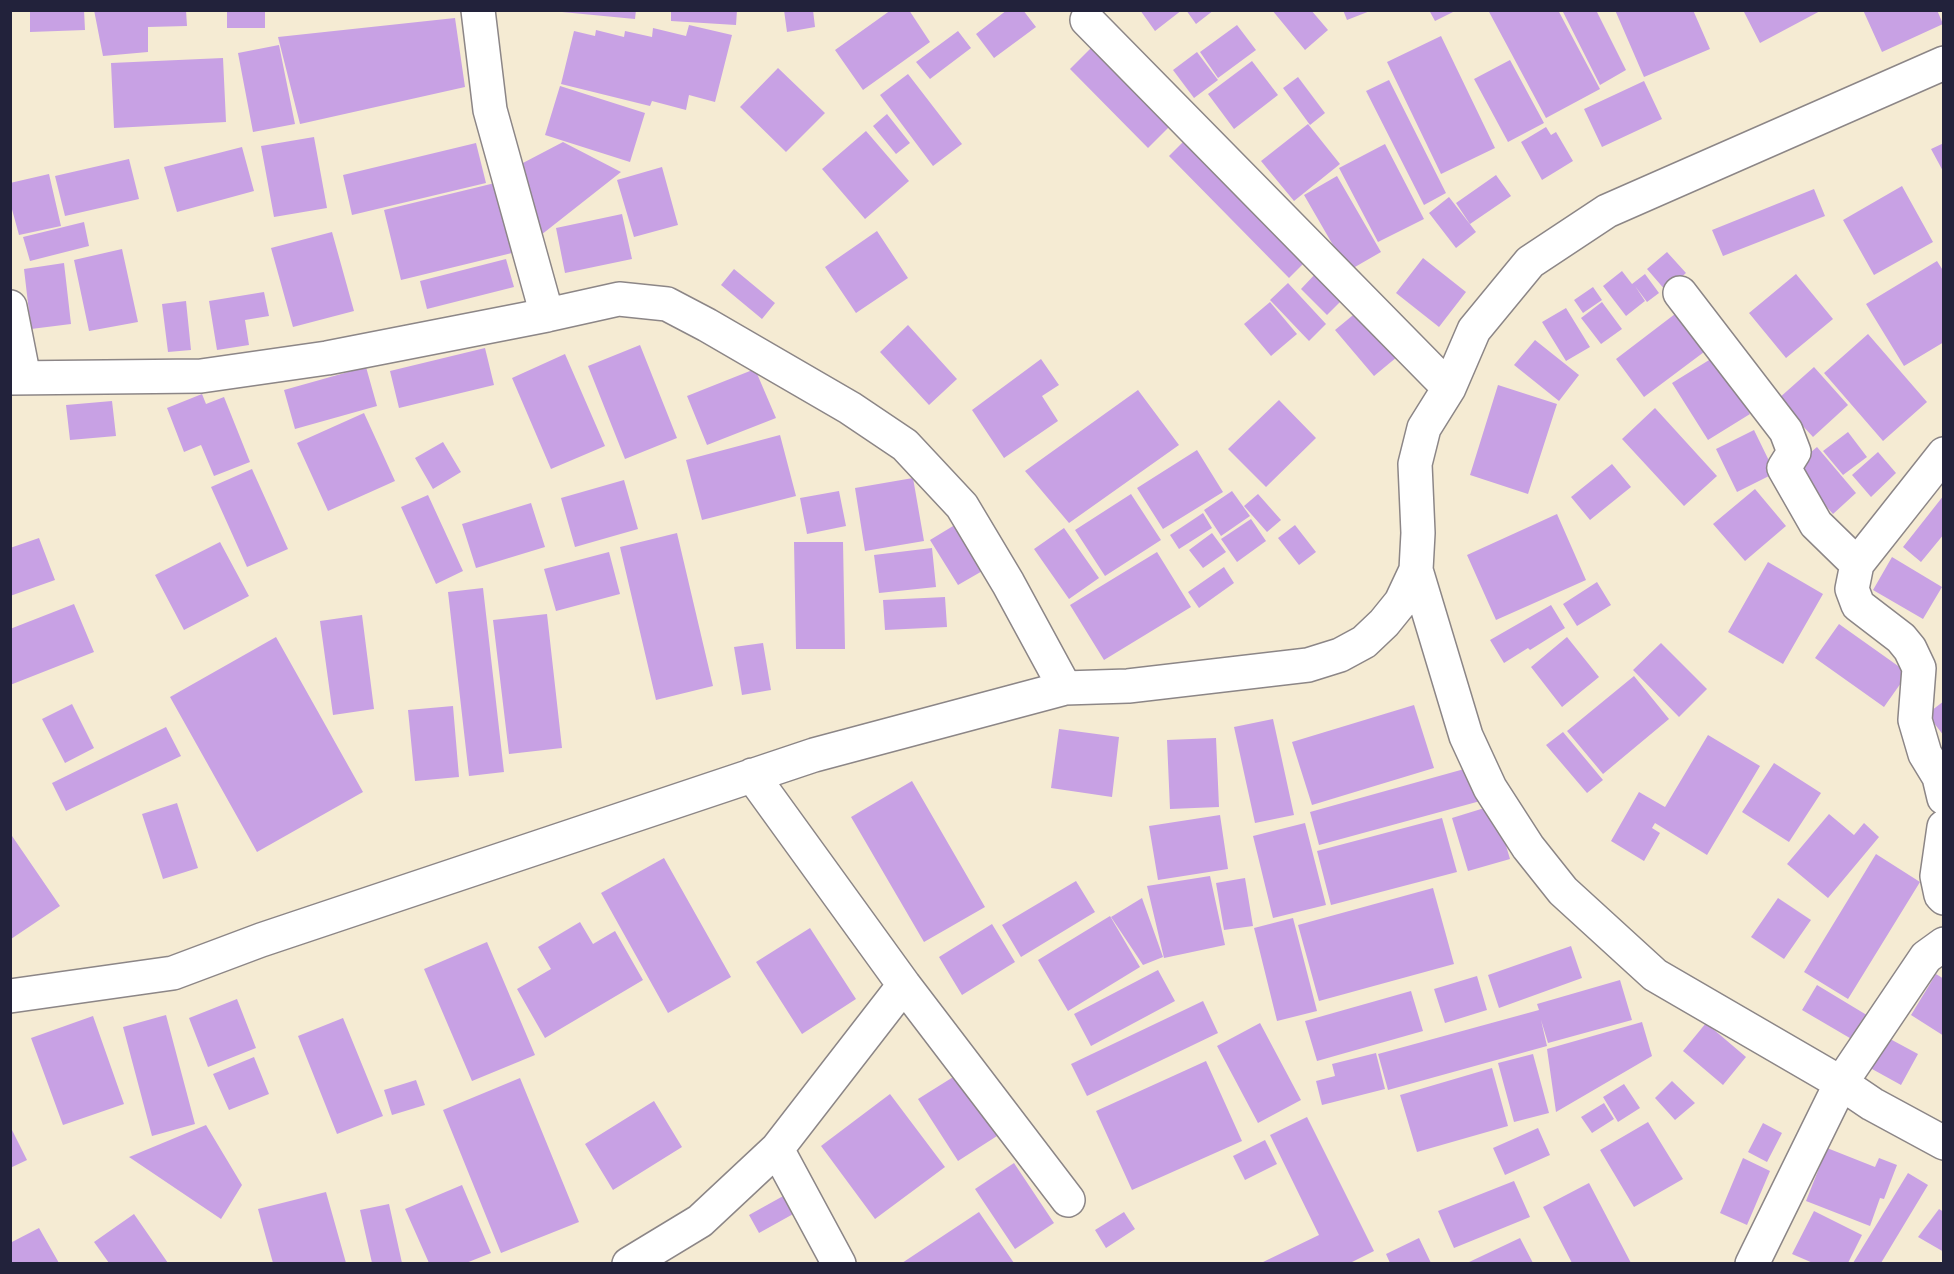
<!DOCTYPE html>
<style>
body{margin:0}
#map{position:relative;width:1954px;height:1274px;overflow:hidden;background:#f5ebd3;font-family:Mynerve,sans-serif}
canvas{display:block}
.frame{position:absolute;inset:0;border:12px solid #22223b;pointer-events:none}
</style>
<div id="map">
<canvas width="1954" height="1274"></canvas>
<div class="frame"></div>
</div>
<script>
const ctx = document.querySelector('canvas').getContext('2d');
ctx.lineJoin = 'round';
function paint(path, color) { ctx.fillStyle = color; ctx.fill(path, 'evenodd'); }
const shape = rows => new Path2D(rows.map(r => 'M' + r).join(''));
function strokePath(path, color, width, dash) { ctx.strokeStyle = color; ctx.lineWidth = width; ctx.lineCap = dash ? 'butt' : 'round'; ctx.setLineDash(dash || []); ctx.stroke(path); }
const building = shape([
 [30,10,84,10,85,30,30,32],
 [94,10,186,10,187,26,148,27,148,52,103,56],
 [227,10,265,10,265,28,227,28],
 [562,10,636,10,635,19,562,12],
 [671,10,737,10,736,25,671,21],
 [784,10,813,10,815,27,787,32],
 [891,10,909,10,930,42,863,90,835,50],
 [1007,10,1023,10,1036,27,994,58,976,34],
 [1140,10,1182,10,1155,31],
 [1186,10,1214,10,1196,24],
 [1272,10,1311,10,1328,30,1305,50],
 [1343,10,1370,10,1370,11,1347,20],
 [1429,10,1457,10,1435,21],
 [1488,10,1558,10,1600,89,1546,118],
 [1562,10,1596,10,1626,70,1600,85],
 [1615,10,1693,10,1710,49,1644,77],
 [1743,10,1822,10,1760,43],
 [1863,10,1937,10,1943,24,1882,52],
 [455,18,465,87,300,124,278,37],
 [689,25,732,35,715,102,689,95,686,110,652,101,650,106,561,84,574,31,595,36,596,30,624,37,625,31,652,37,653,28,686,36],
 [1237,25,1256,50,1218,78,1200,52],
 [958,31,971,48,930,79,916,62],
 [1441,36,1495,148,1441,174,1387,62],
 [1097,42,1175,121,1148,148,1070,69],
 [279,45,295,124,253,132,238,53],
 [1197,52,1218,80,1194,98,1173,70],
 [223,58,226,122,114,128,111,63],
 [1510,60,1544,123,1508,142,1474,79],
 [1252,61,1278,95,1234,129,1208,94],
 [778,68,825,113,786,152,740,107],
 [908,74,962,144,933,166,880,95],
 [1298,77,1325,113,1310,125,1283,88],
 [1389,80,1446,193,1424,205,1366,91],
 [1644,81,1662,119,1602,147,1584,109],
 [560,86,645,113,630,162,545,135],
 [887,114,910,143,896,154,873,126],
 [1308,124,1340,164,1294,201,1261,161],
 [1546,127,1551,135,1556,132,1573,161,1542,180,1521,142],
 [866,131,909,181,865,219,822,169],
 [1189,136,1309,258,1289,278,1169,156],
 [314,137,327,208,274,217,261,146],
 [563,142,621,172,541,235,521,164],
 [476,143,486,183,352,215,343,175],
 [1944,143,1944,173,1931,149],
 [1385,144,1424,219,1378,242,1339,168],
 [242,147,254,191,177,212,164,167],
 [129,159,139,199,65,216,55,176],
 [662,167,678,225,634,237,617,180],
 [49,174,61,226,19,235,10,202,10,183],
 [1496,175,1511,196,1470,224,1456,203],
 [1337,176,1381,252,1348,271,1304,195],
 [499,182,516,252,401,280,384,210],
 [1902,186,1933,242,1874,275,1843,220],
 [1814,189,1825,216,1723,256,1712,230],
 [1449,197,1476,232,1456,248,1429,213],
 [622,214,632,259,565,273,556,228],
 [84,222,89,246,30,261,23,237],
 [877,231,908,278,856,313,825,267],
 [332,232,354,311,293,327,271,248],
 [122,249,138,322,89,331,74,260],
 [1667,252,1686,273,1666,291,1647,269],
 [1423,258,1466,292,1439,327,1396,293],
 [506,259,514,287,427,309,420,281],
 [1937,261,1944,272,1944,342,1904,366,1866,304],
 [64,263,71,324,31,329,24,269],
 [734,269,775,303,762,319,721,285],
 [1318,271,1344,298,1327,315,1301,289],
 [1622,271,1632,284,1645,274,1659,293,1647,302,1635,286,1645,301,1626,316,1603,286],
 [1796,274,1833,319,1786,358,1749,313],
 [1288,283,1326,324,1309,341,1270,300],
 [1593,287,1602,300,1583,313,1574,300],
 [264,292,269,316,245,320,249,345,217,350,209,301],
 [186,301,191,350,168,352,162,304],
 [1270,302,1297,334,1271,356,1244,324],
 [1602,302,1622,329,1601,344,1581,318],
 [1566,308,1590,347,1566,361,1542,322],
 [1358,311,1397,357,1374,376,1335,330],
 [1675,314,1704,352,1644,397,1616,359],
 [908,325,957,379,929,405,880,352],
 [1868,334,1927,402,1883,441,1824,373],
 [1535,340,1579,375,1559,401,1514,365],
 [640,345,677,438,625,459,588,366],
 [485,348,494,385,399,408,390,371],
 [565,354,605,446,551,469,512,378],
 [1714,357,1750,414,1708,440,1672,383],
 [1041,359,1059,385,1042,396,1058,421,1004,458,972,410],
 [366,367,377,406,295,429,284,390],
 [1814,367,1848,405,1813,437,1778,399],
 [755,369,776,418,707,445,687,396],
 [1498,385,1557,404,1528,494,1470,475],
 [1138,390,1179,445,1069,523,1025,471],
 [202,394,206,404,224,397,250,462,214,476,201,445,184,452,167,408],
 [1279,400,1316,438,1266,487,1228,449],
 [112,401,116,436,70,440,66,405],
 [1655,408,1717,476,1684,506,1622,439],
 [364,413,395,481,328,511,297,443],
 [1754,430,1775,473,1737,492,1716,449],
 [1848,432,1867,457,1843,475,1823,451],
 [780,435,796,496,702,520,686,460],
 [443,442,461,472,433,489,415,458],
 [1817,447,1856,493,1833,514,1792,468],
 [1197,450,1223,492,1163,529,1137,488],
 [1878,452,1896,473,1871,497,1852,475],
 [1612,464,1631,487,1590,520,1571,497],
 [252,469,288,549,247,567,211,487],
 [913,478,924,541,865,551,855,488],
 [624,480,638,529,575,547,561,498],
 [1755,489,1786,526,1745,561,1713,524],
 [839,491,846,526,807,534,800,498],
 [1232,491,1250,516,1221,536,1204,510],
 [1131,494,1161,540,1105,576,1075,530],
 [1258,494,1281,520,1267,532,1244,506],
 [428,495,463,571,436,584,401,507],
 [1944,495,1944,534,1921,562,1903,547],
 [531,503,545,547,476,568,462,524],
 [1203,513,1212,528,1179,549,1170,535],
 [1557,514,1586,580,1496,620,1467,555],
 [1251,519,1266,541,1237,562,1221,539],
 [963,520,991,566,958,585,930,540],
 [1295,525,1316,552,1299,565,1278,538],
 [1064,528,1099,578,1069,599,1034,549],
 [677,533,713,686,656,700,620,547],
 [1212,533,1226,552,1203,568,1189,550],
 [39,538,55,580,10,596,10,548],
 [220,542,249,596,184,630,155,575],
 [794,542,843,542,845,649,796,649],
 [932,548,936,587,879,593,874,555],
 [609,552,620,594,556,611,544,569],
 [1157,552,1191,607,1104,660,1070,605],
 [1892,557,1942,587,1923,619,1873,590],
 [1768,562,1823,594,1783,664,1728,632],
 [1224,567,1234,583,1199,608,1188,592],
 [1597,582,1611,605,1577,626,1563,604],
 [483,588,504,772,469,776,448,592],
 [945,597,947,627,885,630,883,600],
 [74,604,94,652,10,685,10,629],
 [1551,605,1565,628,1530,650,1528,648,1504,663,1490,640],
 [547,614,562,748,509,754,493,620],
 [362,615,374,709,333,715,320,621],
 [1839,624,1908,673,1884,707,1815,658],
 [276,637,363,792,257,852,170,697],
 [1567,637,1599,677,1562,707,1531,667],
 [763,643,771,690,742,695,734,647],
 [1661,643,1707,689,1679,717,1633,670],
 [1634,676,1669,719,1603,774,1567,731],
 [1944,701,1944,736,1927,714],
 [72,704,94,748,65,763,42,719],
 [1414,705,1434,768,1312,805,1292,742],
 [453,706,459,777,415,781,408,710],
 [1273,719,1294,815,1255,823,1234,727],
 [166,727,181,756,66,811,52,783],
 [1059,729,1119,737,1112,797,1051,788],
 [1563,732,1603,780,1587,793,1546,745],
 [1708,735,1760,766,1707,855,1655,823,1652,828,1660,833,1644,861,1611,841,1639,792,1665,807],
 [1216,738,1219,807,1170,809,1167,740],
 [1774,763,1821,793,1789,842,1742,812],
 [1475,766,1484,800,1319,845,1310,812],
 [912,781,985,907,924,942,851,817],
 [177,803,198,868,163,879,142,814],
 [1494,805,1510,859,1468,871,1452,818],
 [1829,814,1854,835,1864,823,1879,837,1828,898,1787,864],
 [1220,815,1228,869,1158,880,1149,826],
 [1442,818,1457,872,1331,905,1317,851],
 [1305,823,1326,905,1273,918,1253,836],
 [10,833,60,906,11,939,10,937],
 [1876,854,1920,882,1848,999,1804,972],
 [664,858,731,977,668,1013,601,893],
 [1210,876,1225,945,1164,958,1147,886],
 [1245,878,1253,926,1224,930,1216,883],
 [1076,881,1095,912,1021,957,1002,925],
 [1433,888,1454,964,1319,1001,1298,925],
 [1142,898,1163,957,1143,965,1111,917],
 [1778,898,1811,920,1784,959,1751,937],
 [1110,916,1140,967,1068,1011,1038,960],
 [1293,918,1317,1011,1277,1021,1254,928],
 [580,922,593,944,615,931,643,980,545,1038,517,989,551,969,538,947],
 [992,924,1015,962,962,995,939,957],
 [810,928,856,999,802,1034,756,962],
 [487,942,535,1055,472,1081,424,969],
 [1571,946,1582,978,1499,1008,1488,975],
 [1158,970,1175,1001,1091,1046,1074,1014],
 [1936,974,1944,979,1944,1036,1911,1015],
 [1477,976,1487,1010,1445,1023,1434,989],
 [1620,980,1632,1020,1548,1043,1541,1020,1547,1046,1388,1090,1378,1054,1539,1010,1537,1004],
 [1817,985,1875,1020,1860,1044,1802,1010],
 [1411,991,1423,1031,1317,1061,1305,1021],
 [237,999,256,1048,208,1067,189,1018],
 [1203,1001,1218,1033,1087,1096,1071,1064],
 [166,1015,195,1124,152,1136,123,1027],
 [93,1016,124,1104,63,1125,31,1038],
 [343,1018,383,1116,337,1134,298,1036],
 [1642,1022,1652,1056,1556,1112,1547,1049],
 [1260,1023,1301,1100,1258,1123,1217,1046],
 [1706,1023,1746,1057,1723,1085,1683,1051],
 [1879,1033,1918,1054,1901,1085,1863,1064],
 [1376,1053,1385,1089,1322,1105,1316,1081,1335,1076,1332,1064],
 [1533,1054,1549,1113,1514,1122,1498,1063],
 [254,1057,269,1094,229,1110,213,1074],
 [1206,1061,1242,1141,1132,1190,1096,1111],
 [1492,1068,1508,1126,1417,1152,1400,1095],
 [958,1074,997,1136,958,1161,918,1099],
 [520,1078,579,1222,501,1253,443,1110],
 [416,1080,425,1105,392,1115,384,1090],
 [1672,1081,1695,1103,1675,1120,1655,1098],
 [1624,1084,1640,1108,1618,1122,1603,1097],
 [890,1094,945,1167,875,1219,821,1146],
 [654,1101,682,1147,613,1190,585,1144],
 [1604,1103,1614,1119,1592,1133,1581,1117],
 [1307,1117,1374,1251,1350,1263,1261,1263,1319,1235,1270,1135],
 [1648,1122,1683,1179,1634,1207,1600,1150],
 [1763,1123,1782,1133,1767,1162,1748,1152],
 [206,1125,242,1185,221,1219,129,1157],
 [10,1126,27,1160,10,1168],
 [1538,1128,1550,1155,1505,1175,1493,1148],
 [1265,1140,1277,1164,1245,1180,1233,1156],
 [1827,1148,1875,1167,1879,1158,1897,1165,1884,1199,1880,1198,1870,1226,1806,1201],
 [1743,1158,1770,1171,1747,1225,1720,1213],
 [1014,1163,1054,1223,1015,1249,975,1189],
 [1908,1173,1928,1185,1881,1263,1853,1263],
 [1514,1181,1530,1217,1454,1248,1438,1211],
 [1589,1183,1631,1263,1572,1263,1543,1207],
 [462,1185,491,1253,466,1263,429,1263,405,1209],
 [794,1190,804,1208,759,1233,749,1215],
 [326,1192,346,1263,273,1263,258,1209],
 [389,1204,402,1263,372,1263,360,1210],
 [1939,1209,1944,1212,1944,1252,1918,1237],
 [1814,1211,1862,1235,1848,1263,1813,1263,1792,1254],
 [979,1212,1014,1263,902,1263],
 [1124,1212,1135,1229,1106,1248,1095,1230],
 [134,1214,168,1263,109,1263,94,1242],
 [39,1228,59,1263,10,1263,10,1243],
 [1419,1238,1431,1263,1390,1263,1386,1254],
 [1520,1238,1533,1263,1467,1263]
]);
const minor = shape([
 [478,10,490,110,547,315],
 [1087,20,1449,388],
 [1680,293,1786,431,1794,452,1784,468,1816,524,1857,564],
 [10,307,24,378],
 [10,378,201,376,327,358,547,315,619,299,667,304,707,325,850,408,905,445,962,506,1008,583,1065,688],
 [1944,454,1857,564,1852,589,1858,605,1901,638,1910,649,1919,668,1915,720,1925,754,1939,777,1944,798],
 [1416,570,1466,736,1490,788,1528,847,1563,891,1655,975,1841,1083,1872,1104,1944,1143],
 [752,775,904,985,1068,1200],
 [1944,827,1937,876,1941,895,1944,898],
 [10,996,173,973,261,940,814,755,1065,688,1128,686,1308,665,1340,655,1364,642,1384,623,1401,602,1416,570,1418,533,1415,464,1424,428,1449,388,1474,330,1530,262,1607,211,1944,63],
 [777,1149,839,1264],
 [629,1264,700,1221,777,1149,904,985],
 [1752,1264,1841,1083,1926,957,1944,944]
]);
paint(building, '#c8a1e4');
strokePath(minor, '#8c8687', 36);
strokePath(minor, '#fff', 33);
</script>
